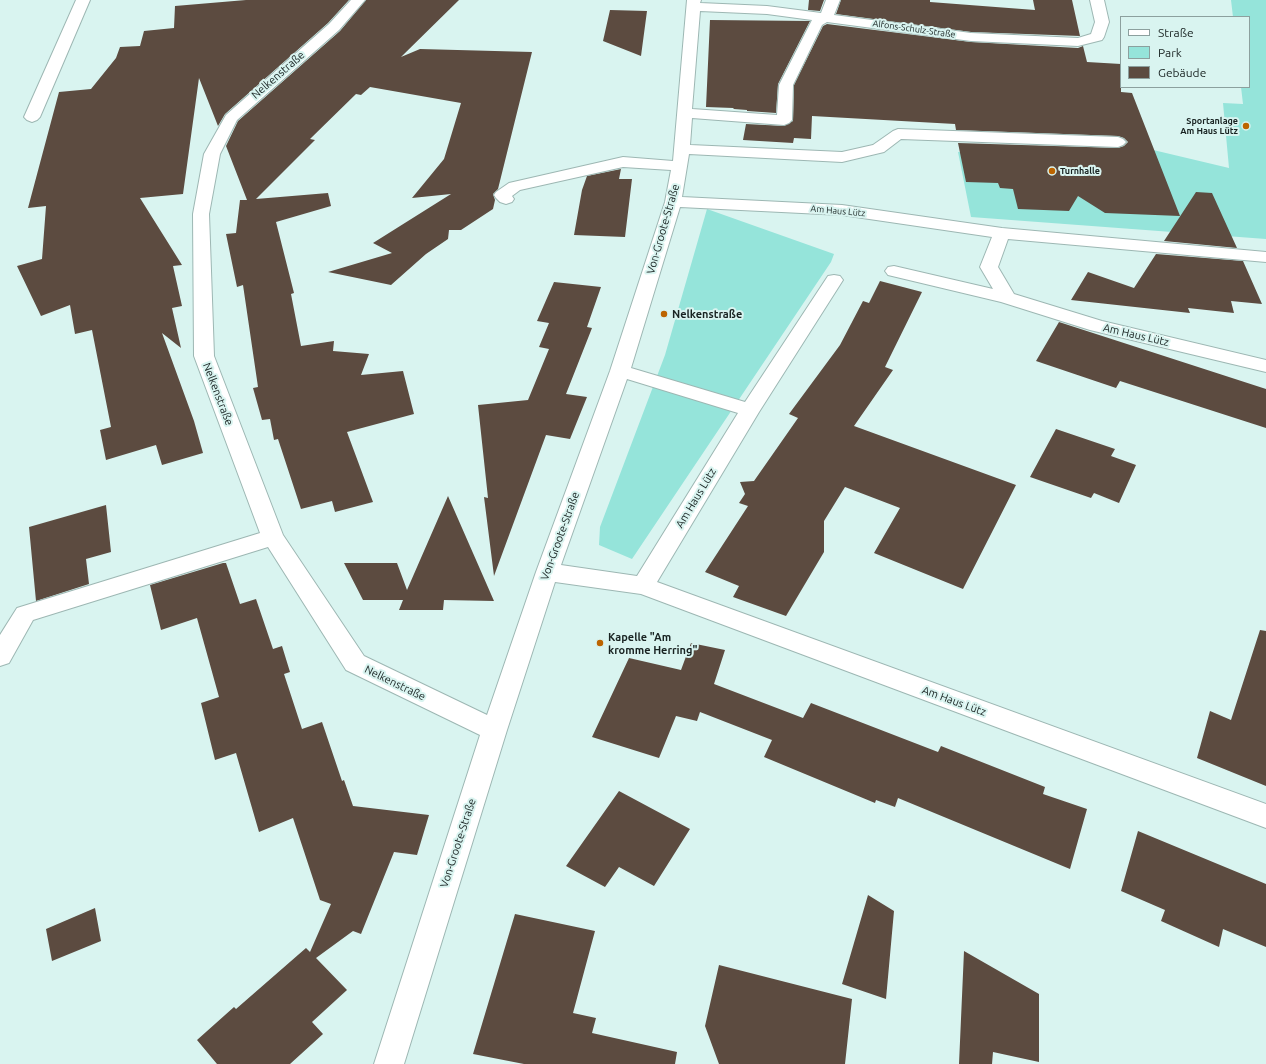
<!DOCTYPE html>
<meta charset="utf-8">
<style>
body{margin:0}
#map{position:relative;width:1266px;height:1064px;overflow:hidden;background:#d9f4f0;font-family:Ubuntu,sans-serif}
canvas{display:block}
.legend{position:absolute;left:1120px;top:16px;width:130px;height:72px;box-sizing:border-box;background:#d9f4f0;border:1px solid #8ca09e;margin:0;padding:5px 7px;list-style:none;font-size:12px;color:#192322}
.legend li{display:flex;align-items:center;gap:8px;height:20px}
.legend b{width:20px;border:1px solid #8ca09e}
</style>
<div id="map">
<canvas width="1266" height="1064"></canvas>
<ul class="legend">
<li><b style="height:5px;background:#fff"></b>Straße</li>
<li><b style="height:11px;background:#95e4da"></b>Park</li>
<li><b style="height:11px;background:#5c4b40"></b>Gebäude</li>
</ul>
</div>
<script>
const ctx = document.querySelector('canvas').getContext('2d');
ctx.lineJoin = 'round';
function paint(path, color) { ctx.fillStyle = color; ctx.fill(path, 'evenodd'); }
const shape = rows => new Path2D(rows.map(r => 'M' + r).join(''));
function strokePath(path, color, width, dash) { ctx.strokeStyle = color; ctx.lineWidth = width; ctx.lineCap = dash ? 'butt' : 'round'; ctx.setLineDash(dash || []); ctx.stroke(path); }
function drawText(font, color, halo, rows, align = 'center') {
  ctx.font = font + ' Ubuntu,sans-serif'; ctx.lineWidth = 4; ctx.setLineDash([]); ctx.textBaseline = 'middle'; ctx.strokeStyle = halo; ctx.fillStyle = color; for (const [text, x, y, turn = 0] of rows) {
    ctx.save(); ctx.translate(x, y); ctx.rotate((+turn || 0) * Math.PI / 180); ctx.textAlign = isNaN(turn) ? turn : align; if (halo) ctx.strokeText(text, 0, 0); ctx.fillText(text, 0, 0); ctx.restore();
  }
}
const green = shape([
 [1231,0,1266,0,1266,239,971,217,958,152,1152,160,1149,149,1229,168,1223,103,1243,104,1241,87,1249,87,1249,17,1233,17],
 [707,209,834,254,831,262,632,559,599,545,600,527,665,355]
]);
const building = shape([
 [246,0,349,0,328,23,225,114,218,126,199,78,183,194,140,198,182,265,173,266,182,306,172,308,181,348,162,333,194,421,203,453,162,465,156,445,106,460,100,430,111,427,92,330,75,334,70,305,41,316,17,266,42,259,46,206,28,208,59,92,91,89,116,58,120,47,140,46,144,31,174,28,175,6],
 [366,0,459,0,401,57,420,49,532,52,498,189,493,194,495,200,493,209,461,230,449,230,448,239,426,254,391,285,328,272,392,253,373,243,451,194,412,198,444,159,461,103,370,87,361,95,356,94,310,139,315,140,256,199,328,193,331,206,276,222,294,293,291,294,301,346,334,341,333,351,369,354,361,375,403,371,414,414,347,432,373,502,335,512,332,501,301,509,278,439,274,440,270,419,262,420,253,388,258,387,243,285,237,287,226,234,236,233,240,200,247,200,226,146,238,121,340,31],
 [809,0,824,0,820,11,808,10],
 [841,0,930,0,930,2,1035,10,1033,0,1072,0,1080,36,971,32,836,14],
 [610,10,647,11,641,56,603,41],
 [710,20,810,21,778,84,776,113,747,111,747,110,734,109,733,108,706,107],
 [827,24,971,42,1078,48,1083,46,1087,62,1121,64,1121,92,1132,93,1180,216,1105,213,1078,196,1069,211,1018,209,1013,189,1000,188,998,183,966,182,958,143,1118,148,1124,146,1128,142,1124,138,1118,136,956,130,955,124,812,116,811,139,794,138,793,143,743,140,746,124,784,126,793,121,794,85,823,26],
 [621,169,619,179,632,179,625,237,574,235,582,190,587,176],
 [1196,192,1212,193,1237,248,1164,241],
 [1156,254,1243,261,1262,304,1231,301,1234,313,1188,308,1190,313,1071,300,1088,272,1134,288],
 [880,281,922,292,885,367,893,370,854,426,1016,485,963,589,874,553,900,508,845,487,824,521,824,552,786,616,733,597,739,586,705,572,748,506,739,503,745,494,740,482,754,481,798,418,789,414,840,345,863,301,869,303],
 [554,282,601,287,587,327,592,328,566,394,587,397,570,439,546,435,494,576,484,497,488,498,478,405,528,400,549,349,539,347,549,323,537,321],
 [1059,322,1266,389,1266,428,1120,381,1116,388,1036,361],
 [1056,429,1115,449,1111,456,1136,465,1119,503,1094,493,1091,498,1030,477],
 [448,496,494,601,444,600,443,610,399,610,403,600,363,600,344,563,397,563,407,590],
 [106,505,111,552,86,559,89,584,36,601,29,527],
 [223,563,226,563,240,604,256,599,273,649,282,646,290,672,284,674,302,729,322,722,342,781,344,780,353,806,429,815,417,855,394,852,361,934,353,931,316,958,347,990,312,1022,323,1034,290,1064,217,1064,197,1040,234,1007,236,1009,306,948,310,952,331,904,320,900,293,818,259,832,236,753,215,760,201,703,219,697,197,618,161,630,150,585],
 [1260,630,1266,631,1266,786,1197,758,1210,711,1231,720],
 [691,643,725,650,714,684,803,718,811,703,938,752,941,746,1045,787,1043,794,1087,809,1070,869,898,798,895,807,876,800,875,803,764,757,772,740,700,712,697,721,676,716,659,758,592,737,629,658,681,670],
 [619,791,690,829,654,886,619,867,605,887,566,866],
 [1138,831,1266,884,1266,947,1223,929,1219,947,1161,921,1165,910,1121,891],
 [868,895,894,911,886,999,842,984],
 [95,908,101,941,52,961,46,929],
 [515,914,595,931,573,1013,596,1018,592,1033,677,1052,675,1064,524,1064,473,1054],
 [964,951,1039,994,1039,1062,993,1052,992,1064,959,1064],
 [719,965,852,999,845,1064,719,1064,705,1026]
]);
const minor = shape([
 [76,0,90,0,40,117,37,120,32,122,27,120,24,117,76,0],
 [351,0,365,0,339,30,237,120,220,154,209,214,214,356,283,535,364,656,487,715,536,572,610,371,665,202,671,170,623,167,520,190,512,196,514,199,512,202,506,204,500,202,496,198,494,195,496,192,509,183,623,157,673,161,687,0,701,0,700,3,767,6,821,13,826,0,840,0,834,15,971,33,1078,38,1091,34,1095,22,1090,0,1104,0,1109,22,1104,37,1102,40,1078,46,971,41,827,22,822,25,793,85,792,120,789,123,784,125,692,118,690,145,842,152,873,145,893,131,898,129,1118,137,1123,139,1126,142,1123,145,1118,147,901,139,884,152,842,162,689,154,682,197,842,205,1002,228,1266,252,1266,262,1008,239,998,267,1014,294,1102,321,1266,360,1266,372,1090,330,1001,302,888,275,885,271,888,267,894,266,993,289,980,267,992,237,842,215,680,207,631,368,745,402,828,276,834,275,840,276,843,280,759,412,657,582,1266,804,1266,828,641,594,555,582,507,730,404,1064,374,1064,480,735,346,670,268,547,33,620,9,663,0,666,0,635,17,608,260,533,194,356,193,214,204,154,226,115,329,24,351,0],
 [700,11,767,14,812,20,779,85,777,115,692,109,700,11],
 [627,379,738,413,637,576,561,565,627,379]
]);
const markers = [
 [1246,126,4,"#bc6400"],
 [1052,171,4,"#bc6400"],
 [664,314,4,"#bc6400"],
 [600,643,4,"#bc6400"]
];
const farStreetnames = [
 ["Alfons-Schulz-Straße",914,29,8],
 ["Am Haus Lütz",838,211,5]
];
const farPoinames = [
 ["Sportanlage",1238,121],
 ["Am Haus Lütz",1238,131],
 ["Turnhalle",1060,171,"left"]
];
const streetNames = [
 ["Nelkenstraße",278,75,-41],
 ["Von-Groote-Straße",663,229,-74],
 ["Am Haus Lütz",1136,335,13],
 ["Nelkenstraße",218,394,69],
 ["Am Haus Lütz",696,498,-59],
 ["Von-Groote-Straße",560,536,-70],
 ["Nelkenstraße",395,683,26],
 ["Am Haus Lütz",954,701,20],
 ["Von-Groote-Straße",458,843,-72]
];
const poiNames = [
 ["Nelkenstraße",672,314],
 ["Kapelle \"Am",608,637],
 ["kromme Herring\"",608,650]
];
paint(green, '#95e4da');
paint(building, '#5c4b40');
strokePath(minor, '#9db7b3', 2);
paint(minor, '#fff');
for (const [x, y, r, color] of markers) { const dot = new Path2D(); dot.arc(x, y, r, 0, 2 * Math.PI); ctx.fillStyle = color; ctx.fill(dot); strokePath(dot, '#d9f4f0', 1.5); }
drawText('9px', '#192322', '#d9f4f0', farStreetnames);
drawText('bold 9px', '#192322', '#d9f4f0', farPoinames, 'right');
drawText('11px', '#192322', '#d9f4f0', streetNames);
drawText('bold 11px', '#192322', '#d9f4f0', poiNames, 'left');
</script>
